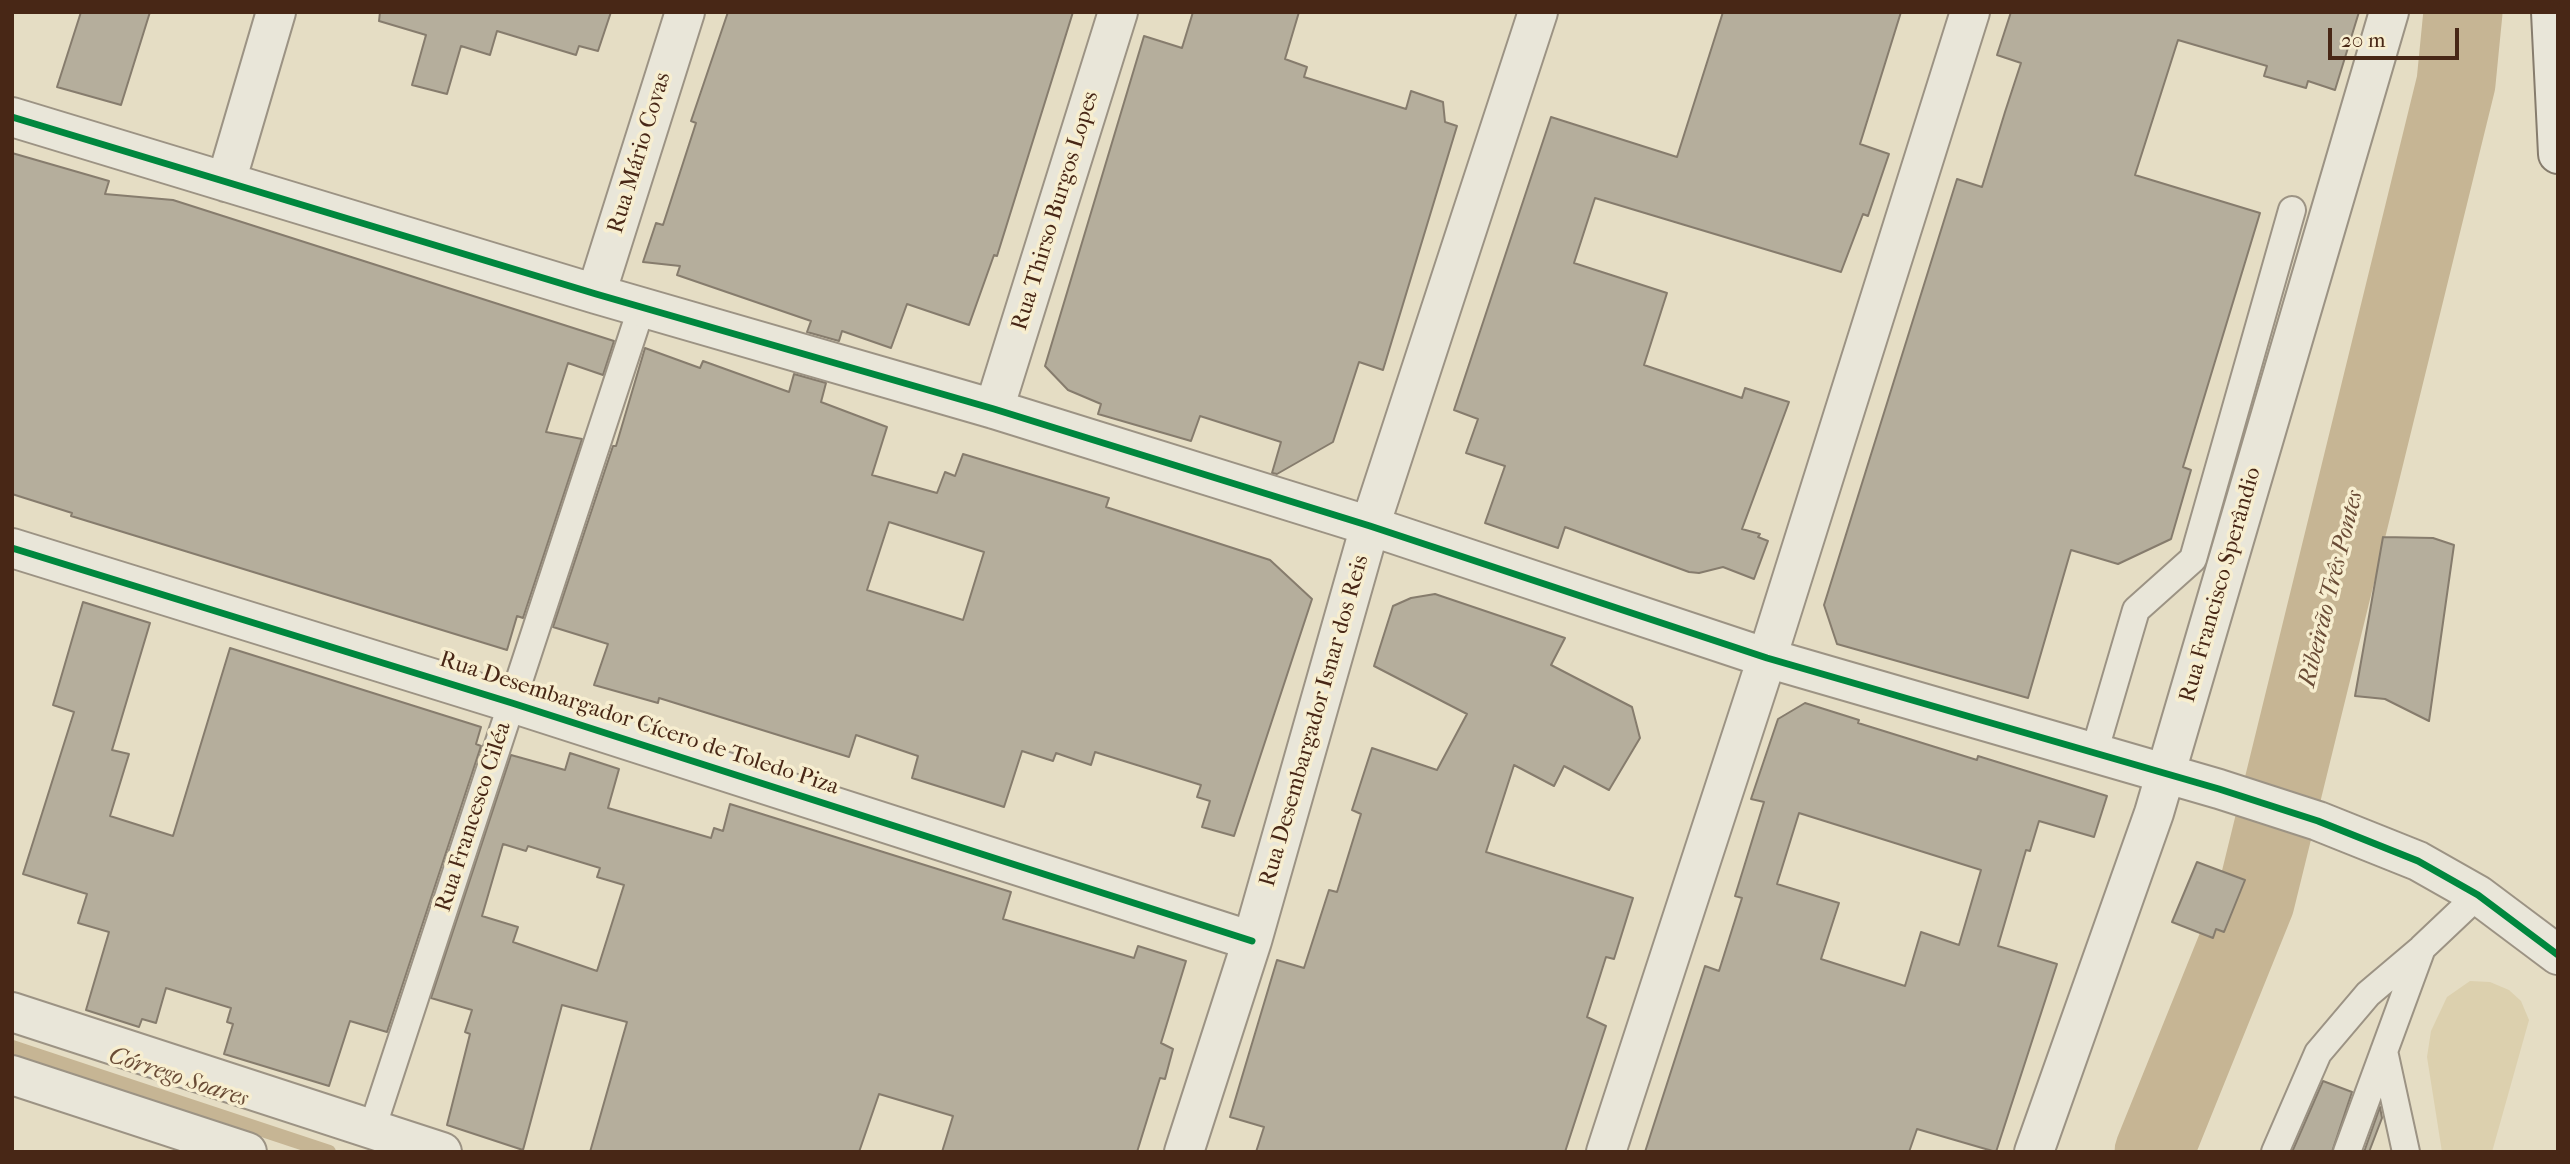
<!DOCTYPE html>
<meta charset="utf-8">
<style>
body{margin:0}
#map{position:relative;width:2570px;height:1164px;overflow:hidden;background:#e5ddc4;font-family:"IM FELL French Canon",serif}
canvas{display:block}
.frame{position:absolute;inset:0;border:14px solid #482716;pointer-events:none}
.scale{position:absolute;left:2328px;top:28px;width:131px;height:32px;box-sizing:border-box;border:4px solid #482716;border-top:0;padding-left:9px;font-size:21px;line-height:24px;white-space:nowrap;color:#482716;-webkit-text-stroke:5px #f7eed0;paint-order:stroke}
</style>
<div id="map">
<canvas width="2570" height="1164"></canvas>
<div class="frame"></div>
<div class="scale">20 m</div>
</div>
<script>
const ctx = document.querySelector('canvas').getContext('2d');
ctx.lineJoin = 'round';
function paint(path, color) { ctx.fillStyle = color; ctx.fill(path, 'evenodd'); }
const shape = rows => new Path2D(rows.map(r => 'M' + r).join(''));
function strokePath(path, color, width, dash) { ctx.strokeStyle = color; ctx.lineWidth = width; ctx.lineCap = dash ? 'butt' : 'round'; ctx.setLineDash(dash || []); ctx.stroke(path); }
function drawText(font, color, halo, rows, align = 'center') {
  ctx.font = font + ' "IM FELL French Canon",serif'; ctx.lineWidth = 7; ctx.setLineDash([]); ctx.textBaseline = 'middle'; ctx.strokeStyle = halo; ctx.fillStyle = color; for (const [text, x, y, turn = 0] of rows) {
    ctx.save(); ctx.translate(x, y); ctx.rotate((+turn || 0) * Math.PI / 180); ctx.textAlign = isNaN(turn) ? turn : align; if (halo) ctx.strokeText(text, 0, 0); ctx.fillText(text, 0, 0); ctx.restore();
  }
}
const green = shape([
 [2470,981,2490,982,2509,990,2521,1001,2529,1020,2492,1152,2442,1152,2427,1057,2431,1031,2447,997]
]);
const stream = shape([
 [12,1047,329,1152]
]);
const river = shape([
 [2154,1152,2255,902,2456,83,2463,12]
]);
const building = shape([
 [81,12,150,12,121,105,57,87,81,12],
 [380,12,611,12,598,51,579,46,576,55,497,31,490,55,461,46,447,94,412,85,426,35,379,21,380,12],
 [728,12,1073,12,997,256,994,255,969,325,907,304,891,348,842,331,839,341,807,332,811,321,677,275,680,266,643,262,656,223,663,225,696,123,691,121,728,12],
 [1193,12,1299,12,1285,59,1307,67,1304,77,1406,109,1411,91,1443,102,1445,122,1457,126,1383,370,1359,362,1333,442,1277,474,1272,473,1281,442,1200,416,1191,441,1098,414,1101,404,1068,390,1045,366,1144,36,1182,48,1193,12],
 [1723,12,1901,12,1860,144,1889,154,1868,216,1863,214,1841,272,1595,198,1574,263,1667,293,1644,365,1742,398,1745,388,1789,402,1742,529,1760,534,1758,537,1768,541,1754,579,1723,567,1699,573,1689,572,1565,527,1558,548,1485,523,1505,466,1466,453,1478,419,1454,410,1551,117,1677,157,1723,12],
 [2011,12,2359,12,2335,90,2308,81,2306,88,2264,76,2267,66,2178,40,2135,175,2260,213,2183,467,2191,470,2171,539,2118,564,2071,550,2028,698,1837,644,1824,605,1957,179,1982,187,2005,112,2021,63,1997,55,2011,12],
 [12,153,109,181,105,194,173,200,614,341,603,375,568,363,546,432,582,439,523,618,517,616,507,650,71,516,72,513,12,494,12,153],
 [645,348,700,368,703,361,789,392,794,374,826,383,821,402,887,427,872,475,937,493,945,472,955,476,963,454,1109,498,1106,507,1270,560,1312,599,1234,836,1202,827,1210,801,1197,797,1201,785,1095,752,1091,765,1056,753,1053,761,1022,751,1004,807,912,778,918,756,856,735,849,757,659,698,658,703,594,685,608,644,553,627,613,446,616,446,645,348],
 [889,522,984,552,963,620,867,590,889,522],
 [2383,537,2433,538,2454,545,2429,721,2385,699,2355,696,2383,537],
 [1435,594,1565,638,1551,665,1632,707,1640,738,1609,790,1564,766,1554,786,1514,765,1486,852,1633,898,1614,959,1606,957,1587,1017,1606,1026,1565,1152,1256,1152,1264,1127,1230,1117,1277,960,1304,968,1329,890,1337,892,1361,814,1352,810,1372,748,1437,770,1467,714,1374,666,1393,606,1411,598,1435,594],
 [83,602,150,623,112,750,129,754,110,816,173,836,230,648,481,727,476,744,481,746,387,1032,350,1021,329,1086,224,1054,233,1024,227,1022,231,1008,166,988,156,1023,142,1019,139,1027,86,1010,109,932,78,923,87,894,23,874,74,712,53,705,83,602],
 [1805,703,1859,720,1858,723,1977,760,1978,756,2107,796,2094,837,2039,821,2030,851,2026,850,1998,946,2057,964,1996,1152,1917,1129,1909,1152,1645,1152,1705,966,1719,971,1742,898,1735,896,1764,802,1751,799,1778,719,1805,703],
 [1799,813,1981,870,1959,945,1921,932,1905,986,1821,959,1839,903,1777,884,1799,813],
 [570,753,619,769,608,808,711,838,714,828,723,831,730,804,1011,892,1003,919,1134,958,1138,946,1186,961,1161,1043,1173,1049,1165,1079,1160,1078,1137,1152,942,1152,953,1116,879,1094,859,1152,590,1152,627,1022,562,1005,523,1150,447,1125,470,1034,465,1032,472,1010,431,998,511,755,565,770,570,753],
 [503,844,526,851,528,846,600,868,597,877,624,885,597,971,513,942,518,927,482,916,503,844],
 [2197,862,2245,880,2224,932,2216,929,2213,938,2172,922,2197,862],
 [2323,1081,2352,1092,2332,1152,2292,1152,2323,1081],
 [2380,1107,2382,1118,2369,1152,2364,1152,2380,1107]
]);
const lane = shape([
 [2094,753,2136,610,2193,559,2292,210],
 [2384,1051,2406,1152],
 [372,1129,642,306],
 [2275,1152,2318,1053,2368,994,2420,950],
 [2347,1152,2422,948,2478,895]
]);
const street = shape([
 [12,117,596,294,994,409,1370,526,1767,658,2219,789,2318,821,2418,861,2478,895,2558,955],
 [226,182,276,12],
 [596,294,685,12],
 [994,409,1118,12],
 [12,548,512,703,1252,941],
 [12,1012,442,1152],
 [12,1075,247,1152],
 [1184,1152,1252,941,1370,526,1538,12],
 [1606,1152,1767,658,1970,12],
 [2034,1152,2154,813,2389,12]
]);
const secondary = shape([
 [2551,12,2558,154]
]);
const cycleway = shape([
 [12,117,596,294,994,409,1370,526,1767,658,2219,789,2318,821,2418,861,2478,895,2558,955],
 [12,548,512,703,1252,941]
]);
const streetNames = [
 ["Rua Mário Covas",640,153,-73],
 ["Rua Thirso Burgos Lopes",1056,211,-73],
 ["Rua Francisco Sperândio",2221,585,-74],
 ["Rua Desembargador Isnar dos Reis",1315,721,-74],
 ["Rua Desembargador Cícero de Toledo Piza",639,724,18],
 ["Rua Francesco Ciléa",474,817,-72]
];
const waterNames = [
 ["Ribeirão Três Pontes",2332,589,-76],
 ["Córrego Soares",178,1078,18]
];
paint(green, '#dcd0ae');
strokePath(stream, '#c6b594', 14);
strokePath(river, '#c6b594', 79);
paint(building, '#b5ae9c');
strokePath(building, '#867c6d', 2);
strokePath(lane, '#9c9384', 30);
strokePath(street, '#9c9384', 42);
strokePath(secondary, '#867c6d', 42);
strokePath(lane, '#e9e6d9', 26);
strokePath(street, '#e9e6d9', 38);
strokePath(secondary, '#e9e6d9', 38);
strokePath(cycleway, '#00873e', 7);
drawText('23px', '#482716', '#f7eed0', streetNames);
drawText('italic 24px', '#6a4c36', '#f7eed0', waterNames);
</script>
